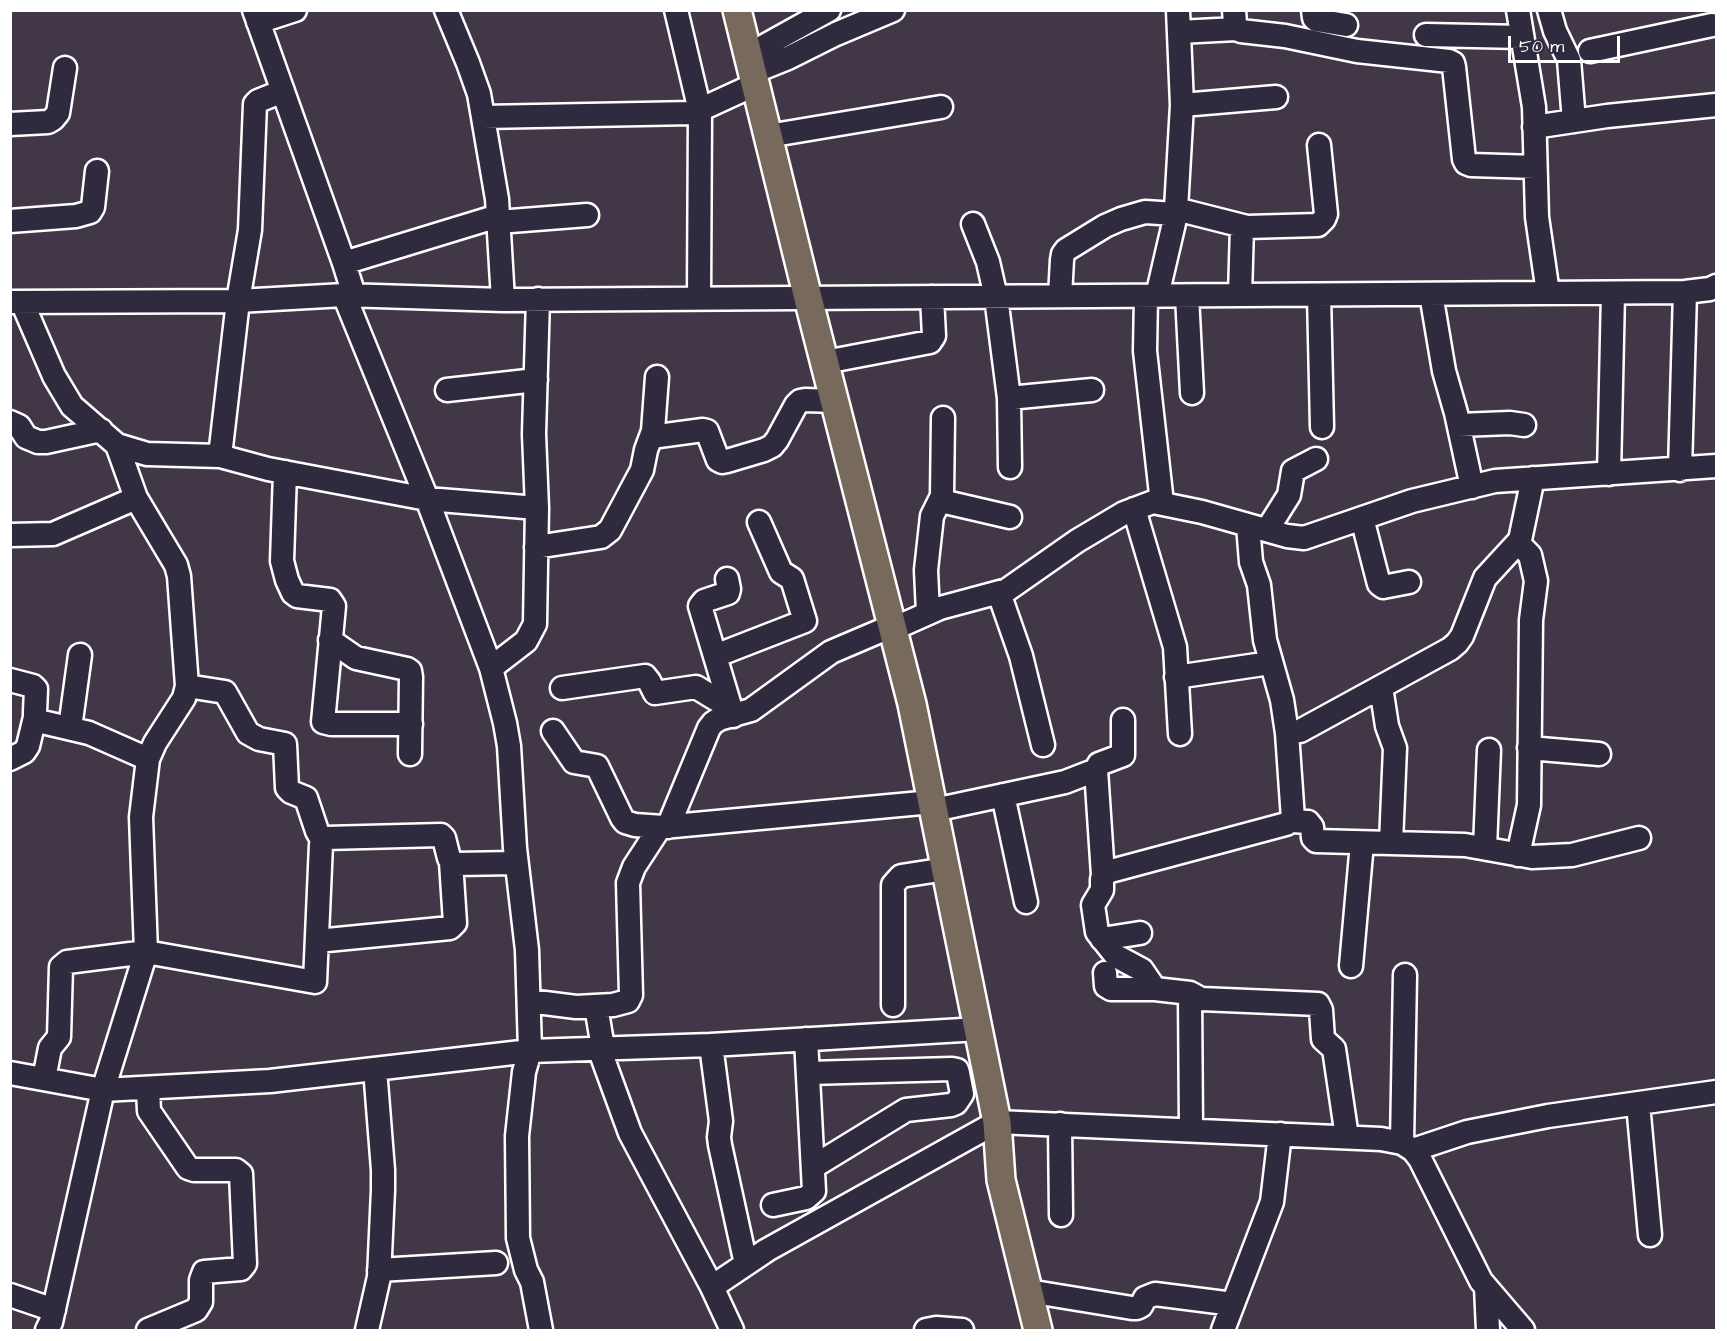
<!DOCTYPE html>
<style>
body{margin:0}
#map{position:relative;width:1727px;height:1341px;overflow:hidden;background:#423747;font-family:"Architects Daughter",sans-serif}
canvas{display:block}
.frame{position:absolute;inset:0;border:12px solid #fff;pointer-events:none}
.scale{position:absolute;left:1508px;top:36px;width:112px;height:27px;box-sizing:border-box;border:3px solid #fff;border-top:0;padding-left:8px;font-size:18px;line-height:21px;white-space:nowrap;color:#fff;-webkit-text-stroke:4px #2f2a3d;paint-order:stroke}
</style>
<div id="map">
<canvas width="1727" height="1341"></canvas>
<div class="frame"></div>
<div class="scale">50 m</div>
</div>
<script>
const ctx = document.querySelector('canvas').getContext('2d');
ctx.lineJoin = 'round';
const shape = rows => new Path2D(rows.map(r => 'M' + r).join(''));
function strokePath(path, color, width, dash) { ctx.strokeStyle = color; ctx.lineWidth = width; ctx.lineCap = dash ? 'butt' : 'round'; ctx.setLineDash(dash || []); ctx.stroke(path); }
const minor = shape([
 [254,10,344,263,354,295],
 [446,10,468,63,479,94,497,199,503,300],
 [676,10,700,111,699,298],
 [1234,10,1235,24,1236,29,1241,31,1285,36,1357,51,1449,61,1453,63,1454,67,1464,159,1466,163,1471,165,1535,167],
 [1313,10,1314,18,1316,20,1346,25],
 [1518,10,1534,107,1537,217,1548,293],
 [1549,10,1555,31,1569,60,1574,121],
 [258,22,295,10],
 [1179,32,1236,29],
 [1426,35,1522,37],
 [1590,51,1712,25],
 [748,55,829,10],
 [753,72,788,58,836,34,893,10],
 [1182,105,1276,97],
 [483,117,693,113,756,84],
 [10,124,48,122,53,119,58,113,65,68],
 [1534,127,1607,116,1716,105],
 [768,136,941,107],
 [1176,209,1247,227,1318,225,1324,219,1326,214,1319,145],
 [10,221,76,216,90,212,93,207,97,171],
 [498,222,587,215],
 [973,224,988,262,996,297,1009,398,1010,467],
 [344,263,498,216],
 [1431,294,1444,371,1456,413,1472,487],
 [344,295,427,499,491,668,505,723,509,746,515,848,527,950,530,1051,524,1072,517,1136,518,1238,526,1270,532,1282,541,1330],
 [1240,295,1242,227],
 [1319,295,1322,427],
 [1060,296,1062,260,1063,254,1066,250,1105,226,1121,219,1145,212,1175,214],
 [1146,296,1145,351,1162,503],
 [1157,296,1174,223,1176,209,1182,105,1178,10],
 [1187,296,1192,393],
 [10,302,238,301,344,295,503,300,1685,292,1710,289,1716,286],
 [825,362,930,342,934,336,932,297],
 [447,390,536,380],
 [1009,398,1092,390],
 [10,422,19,426,26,437,38,442,46,442,101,430],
 [1459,425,1510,423,1524,425],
 [651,437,703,430,707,431,718,460,722,462,727,461,764,450,772,446,777,440,796,405,800,401,805,400,835,401],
 [117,445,147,454,220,456,268,469,427,499,537,508],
 [220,456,238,301,250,230,255,104,258,101,283,91],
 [1680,470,1685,292],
 [285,472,282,561,287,580,293,593,297,596,330,600,334,606,323,722,331,724,411,724],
 [1609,474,1613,293],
 [941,501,1010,517],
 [1134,509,1175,647,1180,734],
 [1362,518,1379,584,1383,587,1409,582],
 [1248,525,1251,562,1259,585,1265,640,1282,700,1287,733,1293,819,1286,824,1107,872,1102,879,1102,890,1093,905,1097,932,1116,956,1142,970,1155,989,1190,993,1201,999,1318,1004,1321,1010,1323,1039,1334,1049,1347,1137],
 [1267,530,1289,495,1293,471,1316,459],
 [10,535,53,534,136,498],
 [1518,543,1530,555,1536,581,1531,620,1529,805,1518,855],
 [536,547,601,537,610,530,642,470,646,450,653,431,657,377],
 [727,579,729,589,728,593,704,601,700,606,733,716],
 [999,593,1021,656,1043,745],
 [928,613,926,570,932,516,942,496,943,418],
 [893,629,940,608,1007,590,1077,541,1124,513,1153,502,1202,512,1287,536,1304,538,1412,501,1495,481,1716,466],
 [330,640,356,658,407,669,410,671,411,677,410,754],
 [715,656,805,621,792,579,781,572,759,522],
 [491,668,526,641,535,624,537,508,534,434,538,299],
 [1176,677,1270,663],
 [10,680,33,686,36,689,35,712,35,717,38,721,89,733,148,759],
 [187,686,225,692,248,733,259,739,285,744,287,788,291,792,306,798,317,831,322,840],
 [1381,687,1387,726,1395,748,1391,843],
 [562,688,645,676,649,681,655,693,696,687,719,701,728,702],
 [70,728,80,655],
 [553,731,574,762,597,766,622,818,625,822,635,825,663,827,932,802],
 [1287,733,1300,731,1450,649,1457,643,1462,636,1485,578,1520,540,1533,478],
 [1529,748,1599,754],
 [10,759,24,752,28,746,35,717],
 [1003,795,1026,902],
 [934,810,1065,782,1096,770],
 [1292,821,1308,822,1312,827,1313,838,1316,841,1465,845,1532,857,1572,855,1639,838],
 [668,827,709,728,713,723,719,719,751,710,831,652,892,626],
 [1485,848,1489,750],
 [1103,875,1096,770,1099,764,1123,755,1123,720],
 [1102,939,1140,933],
 [317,941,450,928,455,923,451,862],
 [1351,966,1362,843],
 [1105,973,1106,986,1111,989,1155,989],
 [1190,993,1191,1130],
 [529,1001,576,1007,613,1005,628,1001,631,995,628,883,634,867,660,827],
 [893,1005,893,885,901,876,946,869],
 [596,1006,603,1048],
 [711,1045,721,1121,719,1137,720,1145,746,1264],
 [599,1048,630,1133,712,1287,732,1330],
 [10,1073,103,1090,146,952,141,817,148,759,155,743,184,698,187,686,179,576,176,565,136,498,117,445,72,406,54,376,22,302],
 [808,1073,952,1069,957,1070,958,1073,962,1094,956,1103,951,1105,906,1110,813,1167],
 [44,1079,50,1048,59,1037,61,967,67,962,146,952,315,982,321,844,326,838,441,835,444,838,449,858,455,864,516,863],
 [148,1088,149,1111,188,1168,194,1170,236,1170,241,1174,245,1264,241,1269,204,1272,201,1280,201,1302,196,1310,148,1330],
 [1638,1104,1650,1235],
 [1060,1124,1061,1215],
 [1402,1143,1405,975],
 [1413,1150,1467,1132,1548,1116,1716,1092],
 [773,1205,806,1198,814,1191,806,1039],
 [379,1270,496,1263],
 [712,1287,767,1250,997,1122,1381,1139,1402,1143,1413,1150,1420,1159,1481,1281,1523,1330],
 [1486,1287,1488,1330],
 [1028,1291,1132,1308,1137,1308,1141,1306,1145,1298,1155,1294,1233,1304],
 [10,1295,54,1310],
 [47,1330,51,1322,103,1090,270,1081,530,1051,711,1045,979,1029],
 [367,1330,379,1277,383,1190,383,1170,375,1069],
 [926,1330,936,1328,962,1330],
 [1223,1330,1272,1202,1280,1134]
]);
const major = shape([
 [737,10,808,298,912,704,997,1122,1001,1180,1038,1330]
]);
strokePath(minor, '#fff', 27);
strokePath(major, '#fff', 32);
strokePath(minor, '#2f2a3d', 22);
strokePath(major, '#77695c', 27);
</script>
